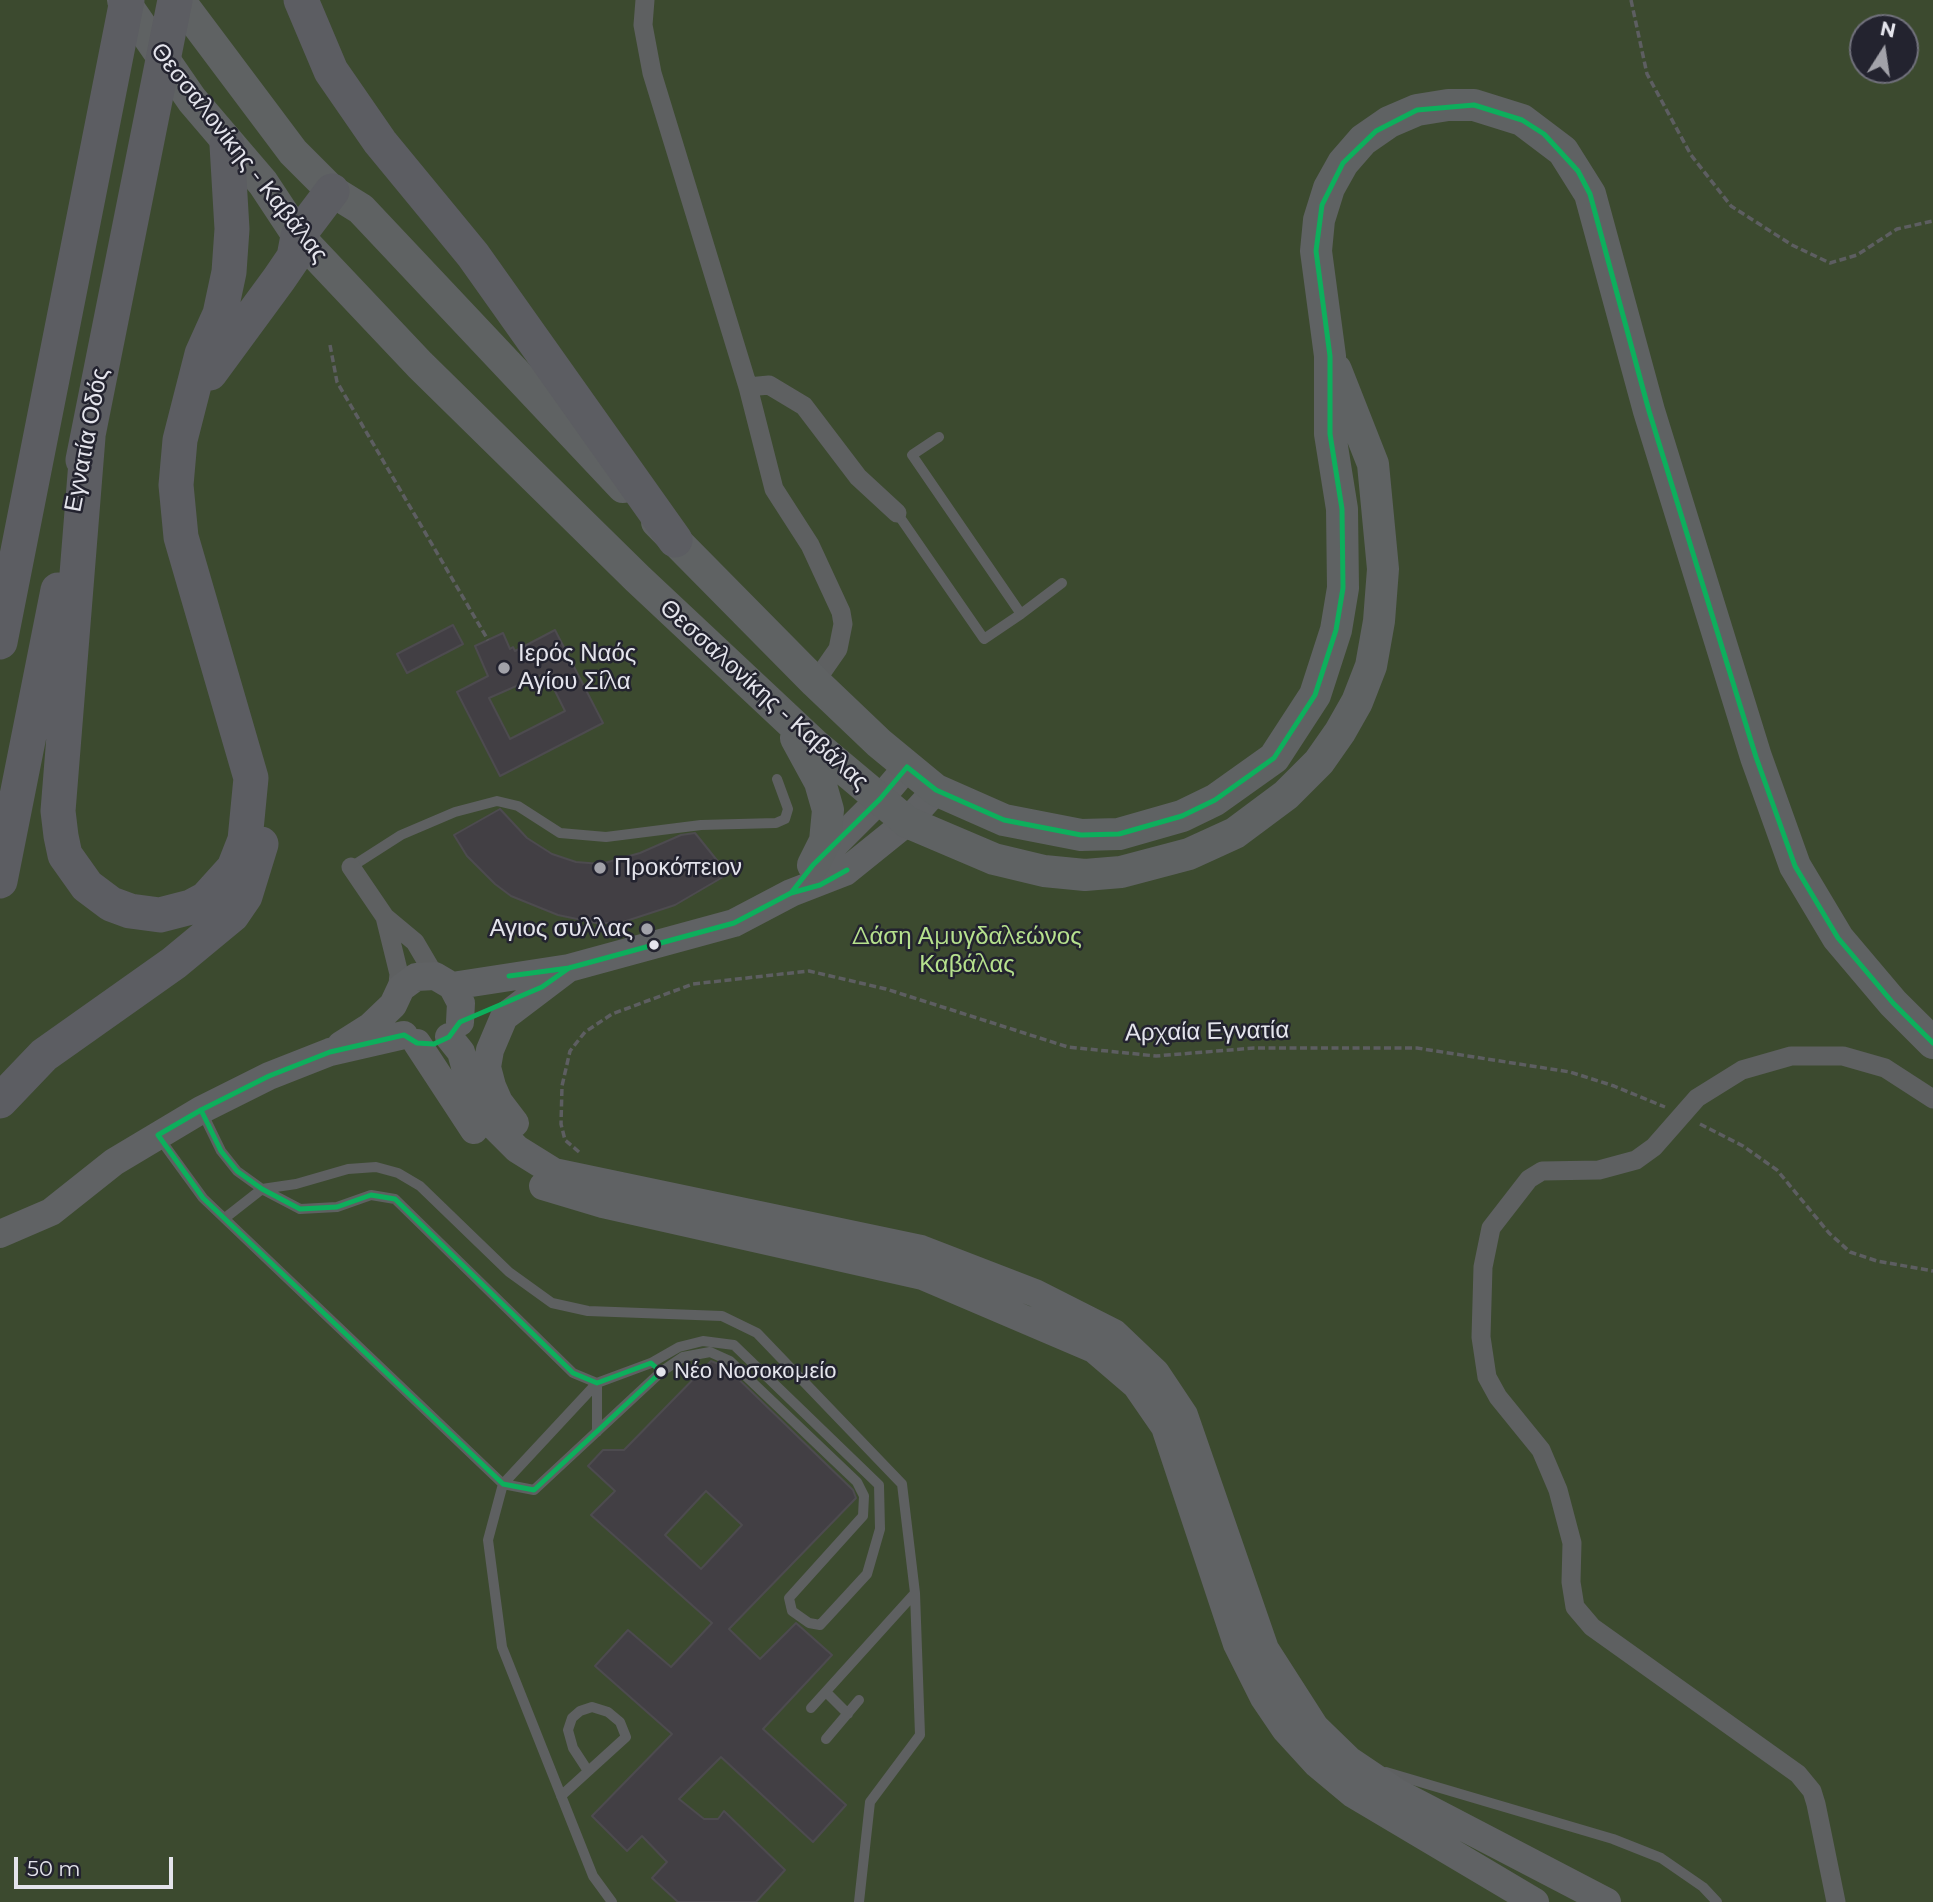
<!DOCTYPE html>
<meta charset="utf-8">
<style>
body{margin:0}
#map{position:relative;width:1933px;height:1902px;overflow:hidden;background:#26262c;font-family:Montserrat,sans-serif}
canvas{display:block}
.north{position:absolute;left:1849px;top:14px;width:70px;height:70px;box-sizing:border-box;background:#23232f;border:2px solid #70707b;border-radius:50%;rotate:12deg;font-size:19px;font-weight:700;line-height:28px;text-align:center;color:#e4e4ec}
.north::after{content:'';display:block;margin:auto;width:24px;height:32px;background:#a2a2a9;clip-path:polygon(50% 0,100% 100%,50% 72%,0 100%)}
.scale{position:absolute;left:14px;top:1857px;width:159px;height:32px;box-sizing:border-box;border:4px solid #e4e4ec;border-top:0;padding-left:9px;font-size:21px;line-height:24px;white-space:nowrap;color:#e4e4ec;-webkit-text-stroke:5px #23232f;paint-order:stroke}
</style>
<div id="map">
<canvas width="1933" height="1902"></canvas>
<div class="north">N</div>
<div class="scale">50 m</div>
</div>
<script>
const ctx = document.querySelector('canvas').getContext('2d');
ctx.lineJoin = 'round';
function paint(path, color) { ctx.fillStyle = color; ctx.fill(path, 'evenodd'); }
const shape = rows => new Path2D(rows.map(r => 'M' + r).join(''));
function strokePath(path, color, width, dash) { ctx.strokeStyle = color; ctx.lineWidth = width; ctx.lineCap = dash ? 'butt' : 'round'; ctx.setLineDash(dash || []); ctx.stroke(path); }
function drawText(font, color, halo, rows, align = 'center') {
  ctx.font = font + ' Montserrat,sans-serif'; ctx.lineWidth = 5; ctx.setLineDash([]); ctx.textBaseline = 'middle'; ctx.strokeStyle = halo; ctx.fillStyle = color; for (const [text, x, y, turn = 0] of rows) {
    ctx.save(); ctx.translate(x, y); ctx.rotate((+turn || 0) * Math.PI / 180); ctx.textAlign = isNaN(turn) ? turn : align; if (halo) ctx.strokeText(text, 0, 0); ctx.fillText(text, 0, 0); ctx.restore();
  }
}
const green = shape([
 [0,0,1933,0,1933,1902,0,1902],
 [1863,28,1905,28,1905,70,1863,70]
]);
const building = shape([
 [453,625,463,644,407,673,397,654,453,625],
 [555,630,603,723,500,776,457,692,488,676,475,646,503,633,510,649,513,647,515,651,555,630],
 [546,673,565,711,510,739,489,698,546,673],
 [500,809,527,838,552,854,576,862,601,864,640,853,681,835,695,833,728,874,675,905,620,923,596,923,558,915,511,896,495,884,467,856,454,835,500,809],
 [711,1361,726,1367,853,1490,856,1498,729,1629,760,1659,796,1623,832,1655,763,1729,846,1805,813,1842,721,1757,679,1799,704,1819,718,1819,724,1811,785,1870,756,1902,678,1902,652,1878,667,1862,642,1836,627,1851,592,1816,672,1734,595,1666,628,1630,671,1667,712,1623,591,1515,615,1491,588,1466,603,1450,624,1450,711,1361],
 [706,1491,742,1525,701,1569,665,1535,706,1491]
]);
const path = shape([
 [1631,0,1647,74,1691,155,1731,206,1792,245,1830,263,1857,255,1897,229,1933,221],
 [330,345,337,382,488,640],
 [1700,1124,1743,1146,1777,1170,1829,1233,1850,1252,1877,1261,1933,1271],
 [579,1152,565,1140,561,1124,562,1086,570,1051,585,1032,612,1014,693,984,809,971,886,989,1068,1047,1156,1056,1254,1048,1417,1048,1570,1072,1614,1086,1665,1107]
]);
const lane = shape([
 [897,513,984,639,1021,614,912,455,939,437],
 [1021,614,1062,583],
 [351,867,401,835,455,812,497,801,518,806,560,833,606,837,701,825,776,823,785,819,788,809,777,779],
 [160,1139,203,1198,503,1484,534,1490,661,1372,683,1357,710,1352,730,1361,857,1482,864,1496,863,1516,789,1598,792,1611,809,1623,820,1625,867,1574,880,1529,879,1485,734,1345,703,1341,679,1347,651,1363,597,1383,573,1373,395,1199,371,1195,337,1207,300,1209,262,1189,237,1171,221,1151,202,1112],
 [225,1218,262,1189,296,1184,348,1169,376,1167,398,1173,420,1186,509,1272,552,1303,588,1311,722,1316,757,1333,902,1484,915,1593,920,1735,870,1802,859,1902],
 [597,1432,597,1383,503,1484,488,1540,502,1647,593,1876,612,1902],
 [826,1692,848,1714],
 [811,1708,915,1593],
 [826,1739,859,1700],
 [1386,1772,1613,1839,1661,1858,1703,1887,1717,1902],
 [561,1796,626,1737,620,1722,608,1712,592,1707,580,1711,572,1718,568,1730,573,1748,588,1771]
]);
const street = shape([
 [645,0,643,25,652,73,748,387],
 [815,682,838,649,843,624,841,612,810,545,774,489,748,387,769,385,804,406,858,477,897,513],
 [351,867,385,917,415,942,435,976],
 [385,917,399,974,397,995],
 [1836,1902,1816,1804,1812,1791,1798,1774,1592,1627,1575,1607,1571,1582,1572,1543,1558,1490,1541,1450,1498,1397,1487,1377,1481,1337,1483,1267,1491,1228,1529,1179,1542,1171,1599,1170,1636,1160,1654,1147,1697,1098,1742,1070,1791,1056,1843,1056,1885,1068,1933,1099]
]);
const secondary = shape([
 [815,864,880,799,907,767],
 [452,986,569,968,734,923,791,893,845,872,907,822,936,790],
 [449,1037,461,1052,472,1092,493,1125,517,1149,554,1172,921,1249,1035,1293,1114,1333,1156,1373,1184,1415,1265,1649,1315,1727,1349,1760,1398,1793,1607,1902],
 [417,1043,474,1130],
 [341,1045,371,1026,393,1005,401,988,416,977,435,976,452,986,461,1003,460,1022],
 [515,1123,499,1102,492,1086,487,1067,490,1050,504,1017,566,970],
 [543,1186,603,1204,923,1276,1094,1349,1136,1385,1165,1427,1237,1644,1264,1698,1285,1729,1317,1764,1353,1794,1535,1902],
 [0,1234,51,1212,114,1162,201,1110,269,1076,330,1052,404,1035]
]);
const primary = shape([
 [123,0,192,100,263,183,298,236,420,365,638,579,814,744,907,822,994,859,1044,871,1085,875,1121,872,1189,854,1235,833,1286,795,1319,762,1340,732,1357,702,1371,666,1379,621,1383,569,1373,464,1336,370],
 [179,0,293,152,332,191,361,209,623,487],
 [657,522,815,682,879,743,936,790,1004,820,1081,835,1119,834,1182,816,1215,800,1274,758,1315,695,1336,630,1343,588,1342,509,1330,434,1330,356,1316,251,1319,220,1329,188,1343,163,1363,140,1389,122,1417,110,1448,105,1474,105,1522,120,1563,151,1590,194,1649,411,1756,757,1795,866,1838,938,1893,1003,1933,1043],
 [796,738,820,782,828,810,825,841,813,865]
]);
const highway = shape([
 [301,0,331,71,380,142,473,255,675,540],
 [210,373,279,279,294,257,298,236,332,191],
 [88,437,58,811,61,836,65,855,87,886,111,904,130,911,160,915,191,907,206,899,234,868,245,840,251,778,181,537,176,485,180,440,202,354,220,314,229,272,232,229,227,145],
 [83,460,175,0],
 [0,642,127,0],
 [0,881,58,590],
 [0,1101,44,1055,174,963,232,915,245,896,261,844]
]);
const bus1 = shape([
 [791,893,813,865,880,799,907,767,936,790,1004,820,1081,835,1119,834,1182,816,1215,800,1274,758,1315,695,1336,630,1343,588,1342,509,1330,434,1330,356,1316,251,1322,205,1343,163,1376,131,1417,110,1474,105,1522,120,1544,134,1578,171,1590,194,1649,411,1756,757,1795,866,1838,938,1893,1003,1933,1043],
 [509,976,569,968,734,923,791,893,820,885,847,870],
 [201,1110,221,1151,237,1171,262,1189,300,1209,337,1207,371,1195,395,1199,573,1373,597,1383,651,1363,661,1372,534,1490,503,1484,203,1198,158,1135,201,1110],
 [201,1110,269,1076,330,1052,404,1035,417,1043,434,1044,449,1037,460,1022,542,987,569,968]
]);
const markers = [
 [504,668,7,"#a2a2a9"],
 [600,868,7,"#a2a2a9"],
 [647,929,7,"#a2a2a9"],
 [654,945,6,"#e4e4ec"],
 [661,1372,6,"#e4e4ec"]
];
const busNames = [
 ["Νέο Νοσοκομείο",674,1372]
];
const streetNames = [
 ["Θεσσαλονίκης - Καβάλας",239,153,52],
 ["Εγνατία Οδός",87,440,-79],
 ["Θεσσαλονίκης - Καβάλας",764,695,42],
 ["Αρχαία Εγνατία",1207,1032,-1]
];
const poiNames = [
 ["Ιερός Ναός",518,654],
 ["Αγίου Σίλα",518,682],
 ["Προκόπειον",614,868],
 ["Αγιος συλλας",633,929,"right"]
];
const parkNames = [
 ["Δάση Αμυγδαλεώνος",967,937],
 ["Καβάλας",967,965]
];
paint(green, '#3c4a2f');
paint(building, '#423f44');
strokePath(building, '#4d4b4f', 2);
strokePath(path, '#5d5e61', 3.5, [7, 3.5]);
strokePath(lane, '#5e6061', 10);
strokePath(street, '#5e6061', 19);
strokePath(secondary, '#606264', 28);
strokePath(primary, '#5f6263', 32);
strokePath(highway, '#5c5d62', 35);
strokePath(bus1, '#0daf5c', 5);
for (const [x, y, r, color] of markers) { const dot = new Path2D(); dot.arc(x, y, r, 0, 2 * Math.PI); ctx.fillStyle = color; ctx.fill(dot); strokePath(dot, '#23232f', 2.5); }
drawText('22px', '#e4e4ec', '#23232f', busNames, 'left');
drawText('24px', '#e4e4ec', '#23232f', streetNames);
drawText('24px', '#e4e4ec', '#23232f', poiNames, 'left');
drawText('24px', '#b6e18d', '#23232f', parkNames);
</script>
